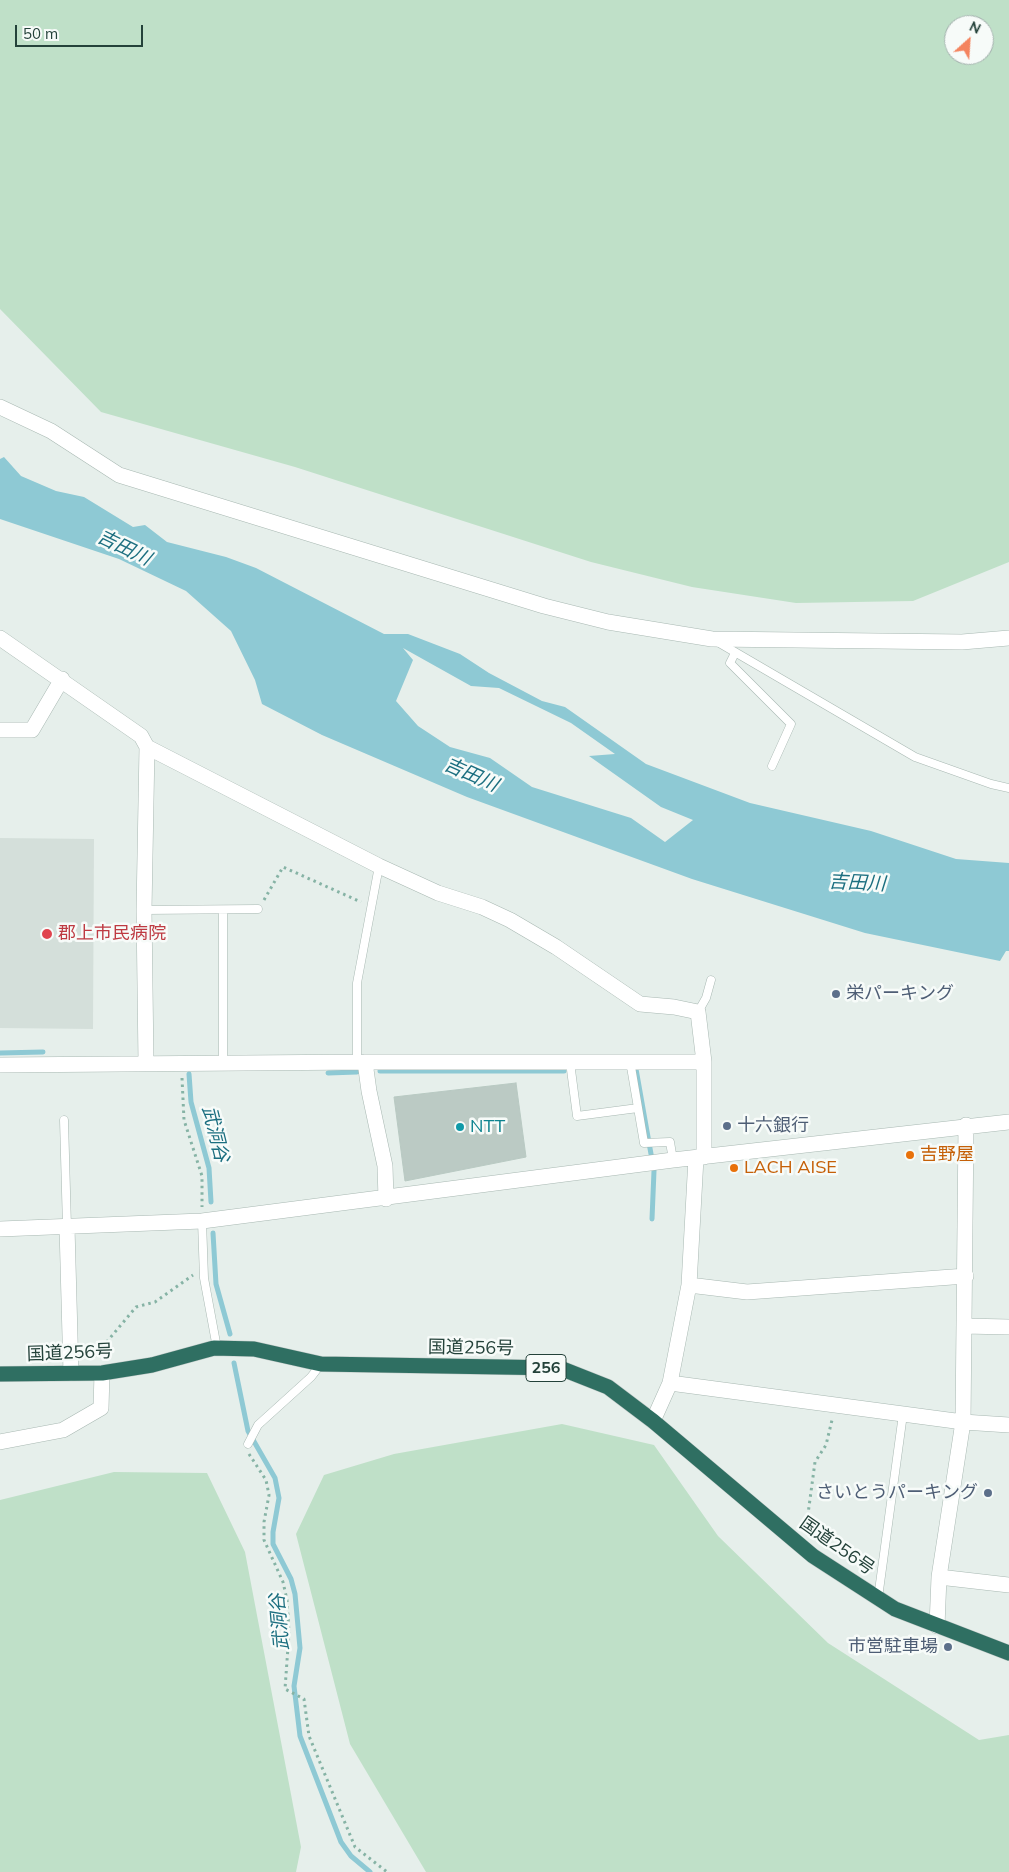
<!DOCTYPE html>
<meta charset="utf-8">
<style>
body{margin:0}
#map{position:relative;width:1009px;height:1872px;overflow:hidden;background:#e6efeb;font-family:Mulish,sans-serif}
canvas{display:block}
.north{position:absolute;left:944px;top:15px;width:50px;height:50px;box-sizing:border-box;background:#f7fbf9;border:1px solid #a3b1ad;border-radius:50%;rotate:26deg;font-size:14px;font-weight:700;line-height:20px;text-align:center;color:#24423a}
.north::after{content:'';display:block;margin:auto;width:18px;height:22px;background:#f4845f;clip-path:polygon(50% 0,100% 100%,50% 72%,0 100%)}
.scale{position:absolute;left:15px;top:25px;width:128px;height:22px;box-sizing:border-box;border:2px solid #24423a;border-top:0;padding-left:6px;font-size:15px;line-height:18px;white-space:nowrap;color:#24423a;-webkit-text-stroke:4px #f7fbf9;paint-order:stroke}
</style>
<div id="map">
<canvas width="1009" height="1872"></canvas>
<div class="north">N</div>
<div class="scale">50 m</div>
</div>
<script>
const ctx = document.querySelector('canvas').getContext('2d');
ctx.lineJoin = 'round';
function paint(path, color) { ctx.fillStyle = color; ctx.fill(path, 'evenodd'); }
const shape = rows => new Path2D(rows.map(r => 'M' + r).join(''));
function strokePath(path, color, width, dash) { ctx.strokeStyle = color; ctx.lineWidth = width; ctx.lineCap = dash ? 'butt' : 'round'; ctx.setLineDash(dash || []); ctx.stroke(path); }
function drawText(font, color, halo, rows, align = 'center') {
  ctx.font = font + ' Mulish,"Noto Sans JP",sans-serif'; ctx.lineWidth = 5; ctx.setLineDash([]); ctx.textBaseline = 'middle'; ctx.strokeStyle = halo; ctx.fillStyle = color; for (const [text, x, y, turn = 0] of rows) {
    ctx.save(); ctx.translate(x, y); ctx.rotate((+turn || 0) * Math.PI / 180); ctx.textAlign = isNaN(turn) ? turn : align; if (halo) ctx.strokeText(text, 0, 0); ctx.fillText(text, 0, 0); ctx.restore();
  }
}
const built = shape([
 [0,838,94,839,93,1029,0,1028]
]);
const green = shape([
 [0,0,1009,0,1009,562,913,601,796,603,692,587,591,562,295,467,101,412,0,309],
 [954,25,984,25,984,55,954,55],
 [562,1424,654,1445,718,1536,828,1643,979,1740,1009,1735,1009,1872,426,1872,350,1744,296,1534,324,1475,394,1454],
 [114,1472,207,1473,245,1552,301,1847,296,1872,0,1872,0,1500]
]);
const water = shape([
 [4,457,21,476,56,491,84,497,133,527,145,525,167,542,226,557,256,568,384,634,408,634,460,654,489,673,542,701,565,707,646,764,750,803,871,831,956,859,1009,863,1009,951,1006,951,1000,961,865,933,692,879,467,797,322,735,262,704,255,680,231,631,186,591,119,559,0,519,0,459],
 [403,648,471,686,499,688,571,723,615,754,589,756,661,807,693,820,665,842,631,818,532,787,490,758,450,747,418,726,396,701,413,660]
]);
const stream = shape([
 [0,1053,43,1052],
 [636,1069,654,1171,652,1219],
 [380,1071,564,1071],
 [328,1073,357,1072],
 [189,1074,191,1102,209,1168,211,1202],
 [213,1233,216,1284,230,1334],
 [234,1363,248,1431,275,1478,279,1498,273,1532,273,1544,291,1579,295,1594,300,1648,294,1686,300,1736,341,1842,351,1856,370,1872]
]);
const building = shape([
 [516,1083,526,1157,405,1181,394,1097,516,1083]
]);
const path = shape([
 [264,900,283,867,361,902],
 [182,1078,184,1120,202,1176,202,1207],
 [94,1357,136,1307,155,1302,193,1275],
 [249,1454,266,1480,269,1495,264,1522,264,1540,283,1582,287,1600,289,1633,285,1689,304,1699,309,1736,355,1847,387,1872],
 [806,1529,815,1462,826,1445,832,1420]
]);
const lane = shape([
 [716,641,915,757,991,784,1009,788],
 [735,653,730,663,791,724,772,766],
 [144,910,258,909],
 [223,911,223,1062],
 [698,1012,706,998,711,980],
 [630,1061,644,1143,670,1142,673,1160],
 [357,1062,357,983,379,866],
 [570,1062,577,1116,638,1108],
 [64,1120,67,1227],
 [202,1221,204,1278,217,1348],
 [248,1444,258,1425,311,1377,321,1364],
 [878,1598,903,1414]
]);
const street = shape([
 [0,407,51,431,119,475,544,606,608,622,712,639,962,642,1009,638],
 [0,638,141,736,147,747,379,866,438,893,482,907,510,920,556,947,640,1004,674,1007,698,1012,704,1062,704,1157],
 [0,730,32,730,62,679],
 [365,1062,369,1091,385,1166,386,1199],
 [146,1063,144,910,147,747],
 [0,1065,365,1062,704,1062],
 [67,1227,71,1373],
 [0,1229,202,1221,673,1160,1009,1122],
 [689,1285,747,1292,966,1276],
 [964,1326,1009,1327],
 [670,1383,963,1422,1009,1425],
 [653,1421,670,1383,689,1285,696,1158],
 [0,1442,63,1430,101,1408,102,1373],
 [939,1577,1009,1585],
 [937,1626,939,1577,963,1422,966,1125]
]);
const highway = shape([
 [0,1374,102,1373,152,1365,214,1348,254,1349,321,1364,560,1368,608,1387,653,1421,813,1556,895,1609,1009,1653]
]);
const markers = [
 [47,934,6,"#e0444e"],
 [836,994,5,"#5c6f8a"],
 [727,1126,5,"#5c6f8a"],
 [460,1127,5,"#0f9aa8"],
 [910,1155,5,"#e8710a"],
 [734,1168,5,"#e8710a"],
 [988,1493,5,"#5c6f8a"],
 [948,1647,5,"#5c6f8a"]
];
const shields = [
 [546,1368,40]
];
const shieldNames = [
 ["256",546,1368]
];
const healthNames = [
 ["郡上市民病院",58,934]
];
const serviceNames = [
 ["栄パーキング",846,994],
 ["十六銀行",737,1126],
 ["さいとうパーキング",978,1493,"right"],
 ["市営駐車場",938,1647,"right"]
];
const cultureNames = [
 ["NTT",470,1127]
];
const foodNames = [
 ["吉野屋",920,1155],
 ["LACH AISE",744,1168]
];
const streetNames = [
 ["国道256号",471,1348,1],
 ["国道256号",70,1353,-2],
 ["国道256号",837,1546,35]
];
const waterNames = [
 ["吉田川",124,548,26],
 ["吉田川",471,775,24],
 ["吉田川",857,883,3],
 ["武洞谷",215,1134,76],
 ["武洞谷",280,1622,-95]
];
paint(built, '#d4dfda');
paint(green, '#bfe0c8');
paint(water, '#8ec9d4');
strokePath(stream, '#8ec9d4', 5);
paint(building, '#bbcac4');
strokePath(building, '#b8c9c2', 1);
strokePath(lane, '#a8b8b2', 9);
strokePath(street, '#a8b8b2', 16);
strokePath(highway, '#c2cac8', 16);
strokePath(path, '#86b3a5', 3, [2.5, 4]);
strokePath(lane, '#fff', 8);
strokePath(street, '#fff', 15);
strokePath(highway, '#2f6f62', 15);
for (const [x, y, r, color] of markers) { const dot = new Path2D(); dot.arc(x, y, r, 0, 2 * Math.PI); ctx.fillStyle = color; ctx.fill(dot); strokePath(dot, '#f7fbf9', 2); }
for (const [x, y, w] of shields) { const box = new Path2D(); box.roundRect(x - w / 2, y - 13.5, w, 27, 4); ctx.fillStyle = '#f7fbf9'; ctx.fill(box); strokePath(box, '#24423a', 1); }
drawText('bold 16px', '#24423a', null, shieldNames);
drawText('18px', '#be3a42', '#f7fbf9', healthNames, 'left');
drawText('18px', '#4e5e75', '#f7fbf9', serviceNames, 'left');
drawText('18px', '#0d838f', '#f7fbf9', cultureNames, 'left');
drawText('18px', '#c56008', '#f7fbf9', foodNames, 'left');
drawText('18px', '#24423a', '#f7fbf9', streetNames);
drawText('italic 19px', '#1c6f80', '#f7fbf9', waterNames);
</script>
